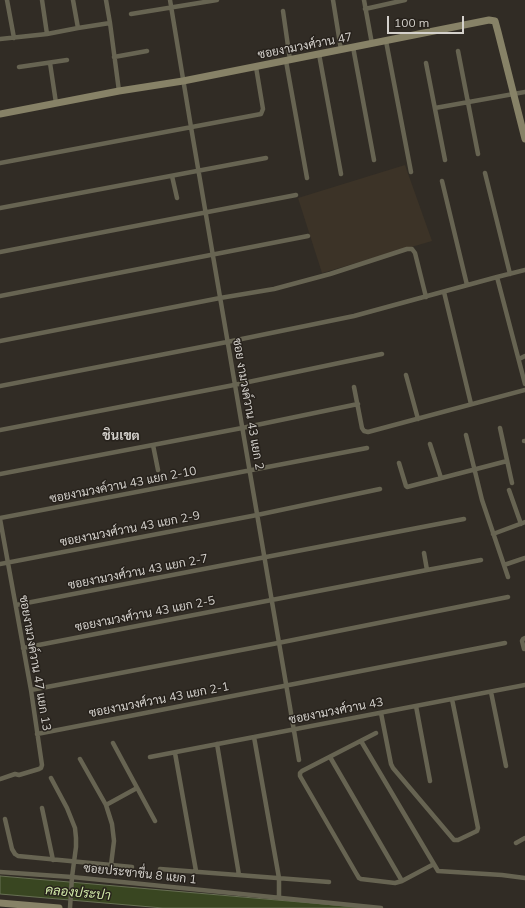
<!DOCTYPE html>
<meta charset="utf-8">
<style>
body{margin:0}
#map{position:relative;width:525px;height:908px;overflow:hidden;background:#312c25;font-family:Mulish,sans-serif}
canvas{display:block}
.scale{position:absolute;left:387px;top:16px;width:77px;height:18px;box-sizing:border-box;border:2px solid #d4d1cc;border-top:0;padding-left:5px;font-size:12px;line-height:14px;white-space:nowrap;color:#d4d1cc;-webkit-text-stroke:3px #27221c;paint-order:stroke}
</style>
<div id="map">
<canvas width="525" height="908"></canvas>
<div class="scale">100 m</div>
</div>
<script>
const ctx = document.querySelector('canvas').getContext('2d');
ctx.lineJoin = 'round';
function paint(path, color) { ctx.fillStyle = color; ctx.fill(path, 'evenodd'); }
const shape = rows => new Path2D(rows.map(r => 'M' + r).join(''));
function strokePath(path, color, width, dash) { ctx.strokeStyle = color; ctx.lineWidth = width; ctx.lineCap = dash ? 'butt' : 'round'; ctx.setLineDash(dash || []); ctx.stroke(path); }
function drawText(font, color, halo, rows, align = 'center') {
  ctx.font = font + ' Mulish,Sarabun,sans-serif'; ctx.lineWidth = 3; ctx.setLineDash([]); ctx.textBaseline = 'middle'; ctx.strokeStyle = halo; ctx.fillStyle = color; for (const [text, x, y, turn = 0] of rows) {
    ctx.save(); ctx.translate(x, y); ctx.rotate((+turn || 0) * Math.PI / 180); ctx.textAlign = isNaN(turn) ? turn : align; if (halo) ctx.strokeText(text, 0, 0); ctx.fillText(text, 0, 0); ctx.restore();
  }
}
const built = shape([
 [405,165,432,241,322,273,298,198]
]);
const water = shape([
 [0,876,369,908,163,908,0,894,0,876]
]);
const street = shape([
 [7,0,14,38],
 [42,0,47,34],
 [73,0,78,28],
 [106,0,110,23],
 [170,0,191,127,299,760],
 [333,0,341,50],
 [364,0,372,44],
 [365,9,405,0],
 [283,11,290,60],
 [131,14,217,0],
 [0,39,47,34,78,28,110,23,119,91],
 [386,41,411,172],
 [353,47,374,160],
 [458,51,478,154],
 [319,54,341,174],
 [114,57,147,51],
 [286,61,307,178],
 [50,63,56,103],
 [426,63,445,160],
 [19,67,67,60],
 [435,108,525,92],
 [0,163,261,114,263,109,256,67],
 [485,173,510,274],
 [172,176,177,198],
 [442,181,467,285],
 [0,208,266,158],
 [0,252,296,195],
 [497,277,525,384],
 [444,292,471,404],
 [0,296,308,236],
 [0,341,220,298,274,289,330,274,407,249,412,249,415,253,426,297],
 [519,359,525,356],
 [406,375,418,419],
 [0,386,227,342,354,316,497,277,525,270],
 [354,387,362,428,364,431,368,432,525,390],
 [500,428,512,483],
 [0,430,234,385,382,354],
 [466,435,482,500,508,577],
 [524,441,525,441],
 [430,444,441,478],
 [153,445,158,470],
 [399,463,406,486,407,487,507,461],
 [0,474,242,428,358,404],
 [509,490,521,524],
 [0,518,367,448],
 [0,519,31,690,42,765,41,768,39,769,19,775,15,774,0,779],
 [493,534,525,522],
 [424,553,427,570],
 [0,564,257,515,380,489],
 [504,565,525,558],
 [16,605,464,519],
 [23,648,427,570,481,560],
 [524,649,522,641,523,639,525,638],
 [31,690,278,643,508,597],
 [491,692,506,766],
 [416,706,430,781],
 [381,713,391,764,393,768,454,840,458,840,477,831,478,828,452,699],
 [376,733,302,771,300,773,300,776,356,873,359,878,361,879,395,883,402,881,434,864],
 [37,734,505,643],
 [254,737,279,878,279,898],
 [361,741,438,871,502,875,525,878],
 [113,743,155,821],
 [217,744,239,875],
 [175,753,196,871],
 [150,757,525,685],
 [330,757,402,881],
 [80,759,106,805,112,824,114,841,111,865],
 [51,778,67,808,75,828,76,838,76,847,72,877,70,908],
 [106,805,137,788],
 [42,808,53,860],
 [5,819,12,849,15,854,18,856,132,867],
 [516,843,525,838],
 [160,869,329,882],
 [0,872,72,877,381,908]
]);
const secondary = shape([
 [0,114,119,91,183,81,489,20,495,21,498,32,525,139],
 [0,903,59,908]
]);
const streetNames = [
 ["ซอยงามวงศ์วาน 47",305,46,-11],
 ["ซอย งามวงค์วาน 43 แยก 2",248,404,80],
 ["ซอยงามวงค์วาน 43 แยก 2-10",123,485,-11],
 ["ซอยงามวงศ์วาน 43 แยก 2-9",130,529,-11],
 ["ซอยงามวงศ์วาน 43 แยก 2-7",138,572,-11],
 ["ซอยงามวงศ์วาน 43 แยก 2-5",145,614,-11],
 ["ซอยงามวงค์วาน 47 แยก 13",35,663,80],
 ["ซอยงามวงศ์วาน 43 แยก 2-1",159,700,-11],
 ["ซอยงามวงศ์วาน 43",336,711,-11],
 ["ซอยประชาชื่น 8 แยก 1",140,874,6]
];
const neighbourhoodNames = [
 ["ชินเขต",121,436]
];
const waterNames = [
 ["คลองประปา",78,893,5]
];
paint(built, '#3c3327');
paint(water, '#394621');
strokePath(water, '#687054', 1);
strokePath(street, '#676452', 4.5);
strokePath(secondary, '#878267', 7);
drawText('12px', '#d4d1cc', '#27221c', streetNames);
drawText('bold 13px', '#d4d1cc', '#27221c', neighbourhoodNames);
drawText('italic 13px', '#d1e9a7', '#27221c', waterNames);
</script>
